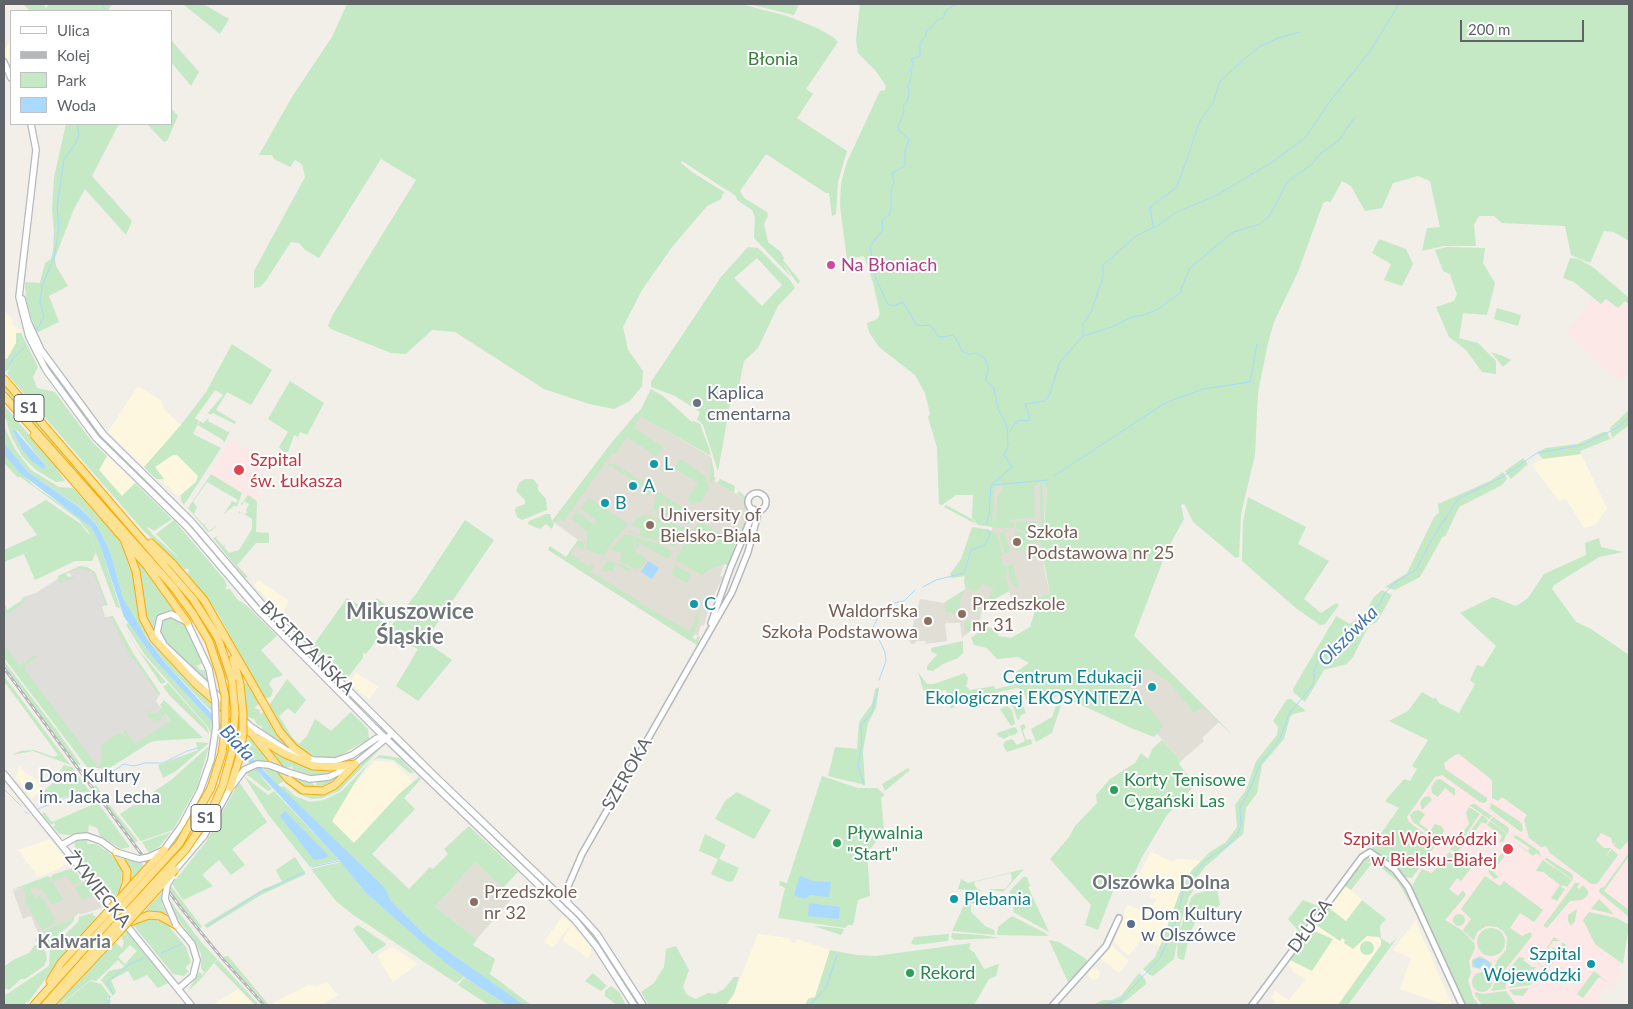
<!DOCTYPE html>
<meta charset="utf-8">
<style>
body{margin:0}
#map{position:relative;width:1633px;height:1009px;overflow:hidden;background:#f1efe8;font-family:Lato,sans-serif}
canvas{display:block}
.frame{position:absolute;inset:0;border:5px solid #5f6368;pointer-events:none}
.legend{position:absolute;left:10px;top:10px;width:162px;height:115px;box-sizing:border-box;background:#fff;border:1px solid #bfc1c3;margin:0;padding:6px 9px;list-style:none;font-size:15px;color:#5f6368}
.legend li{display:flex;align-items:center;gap:10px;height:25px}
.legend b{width:25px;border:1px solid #bfc1c3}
.scale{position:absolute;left:1460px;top:20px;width:124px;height:22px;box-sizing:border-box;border:2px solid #5f6368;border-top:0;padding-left:6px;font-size:15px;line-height:18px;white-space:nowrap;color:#5f6368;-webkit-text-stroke:4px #fff;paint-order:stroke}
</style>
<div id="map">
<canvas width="1633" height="1009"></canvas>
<div class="frame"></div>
<ul class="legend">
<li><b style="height:6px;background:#fff"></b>Ulica</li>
<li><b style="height:6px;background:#b6b7b8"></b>Kolej</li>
<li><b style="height:14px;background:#c5e8c5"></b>Park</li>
<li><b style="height:14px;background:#aadaff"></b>Woda</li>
</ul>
<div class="scale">200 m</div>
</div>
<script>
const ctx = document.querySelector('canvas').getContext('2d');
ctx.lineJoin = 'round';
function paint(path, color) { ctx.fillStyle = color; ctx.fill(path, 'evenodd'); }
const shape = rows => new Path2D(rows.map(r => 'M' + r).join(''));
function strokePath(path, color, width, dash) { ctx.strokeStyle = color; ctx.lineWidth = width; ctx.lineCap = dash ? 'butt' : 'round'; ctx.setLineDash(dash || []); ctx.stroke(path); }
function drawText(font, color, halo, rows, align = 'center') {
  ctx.font = font + ' Lato,sans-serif'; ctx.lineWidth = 4; ctx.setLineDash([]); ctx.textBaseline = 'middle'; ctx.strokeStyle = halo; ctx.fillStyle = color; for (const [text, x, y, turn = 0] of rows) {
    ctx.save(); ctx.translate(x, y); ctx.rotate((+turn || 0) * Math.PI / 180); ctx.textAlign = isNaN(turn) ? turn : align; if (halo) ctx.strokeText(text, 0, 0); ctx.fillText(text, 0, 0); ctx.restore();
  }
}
const commercial = shape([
 [11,38,11,69,4,52],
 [4,310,13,320,12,324,21,330,21,333,16,334,16,343,7,359,4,358],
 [138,386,162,401,163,409,181,425,144,467,108,432],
 [1581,454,1607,508,1595,525,1584,528,1566,499,1559,501,1532,465,1543,459],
 [173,455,177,455,198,476,196,481,181,495,175,494,169,486,164,485,164,479,155,467],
 [107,456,135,483,122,496,99,470],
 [259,580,289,601,281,615,254,585],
 [356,673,378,687,369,699,349,683],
 [375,761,394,763,413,781,354,843,332,821,352,786],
 [19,766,25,773,33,777,41,787,38,789,40,792,32,798,16,778],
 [50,839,68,862,57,870,38,877,18,850],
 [1151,852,1173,862,1175,859,1186,859,1201,861,1192,870,1160,946,1141,939,1129,956,1114,942,1127,905,1147,912,1150,905,1153,905,1157,899,1150,897,1153,888,1136,881],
 [1345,886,1386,919,1380,926,1381,937,1390,944,1346,1005,1272,1005,1276,1001,1271,998,1275,991,1289,1000,1306,979,1292,971,1292,968,1288,965],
 [563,916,571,924,553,948,544,941],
 [1416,920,1420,932,1452,1005,1446,1005,1400,989,1411,958,1393,950],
 [572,924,591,948,591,953,588,958,562,940],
 [758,934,789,938,790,942,796,943,797,939,830,950,815,997,808,999,805,1005,726,1005,734,994],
 [1112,946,1129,961,1119,973,1101,958],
 [392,947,418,964,393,982,377,956],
 '1088.5 974a5.5 5.5 0 1 1 11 0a5.5 5.5 0 1 1-11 0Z',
 [327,982,338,995,322,1005,275,1005,273,1003,308,985,317,986],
 [239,989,255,1005,212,1005]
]);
const industrial = shape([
 [80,567,93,571,97,577,107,604,102,607,105,617,111,617,130,653,160,694,156,701,170,721,160,740,145,743,103,769,86,766,4,656,4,611,7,611,24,600,24,597,36,593,59,578,58,576,65,573,68,577,71,576,69,571]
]);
const education = shape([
 [636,413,711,457,714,481,745,499,748,511,727,565,724,564,720,576,723,577,710,603,704,626,701,625,698,636,695,634,690,641,564,560,578,540,552,521],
 [1044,483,1047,490,1043,532,1044,568,1050,594,1013,604,1009,591,983,606,979,624,962,638,960,623,945,623,947,641,925,644,926,641,916,641,915,644,911,644,909,640,920,599,944,603,966,589,964,581,992,531,993,488,995,486],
 [1130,633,1219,722,1202,738,1204,741,1181,761,1157,734,1127,693],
 [475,862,513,897,477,939,435,907],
 [68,870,75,871,104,907,80,915,79,913,72,919,38,933,31,916,23,919,13,891]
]);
const medical = shape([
 [1593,298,1601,304,1606,299,1625,301,1629,304,1629,375,1621,380,1606,370,1567,332],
 [230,438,266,462,257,501,211,474],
 [1486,695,1629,799,1629,913,1626,912,1623,916,1604,950,1620,963,1616,968,1622,973,1611,988,1606,985,1597,997,1605,1002,1603,1005,1474,1005,1419,876,1394,853,1378,844]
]);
const green = shape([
 [23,4,43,4,46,8,49,4,112,4,108,11,30,11],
 [183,4,203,4,229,19,220,34],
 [347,4,741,4,787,16,817,28,833,37,838,42,806,89,813,94,797,118,847,151,838,182,836,214,832,216,829,193,826,193,766,154,740,191,744,198,767,212,768,216,764,224,768,242,780,251,784,258,783,260,800,281,798,284,782,262,791,277,754,238,755,217,752,210,737,200,736,196,682,161,681,163,692,172,724,192,721,199,707,206,672,247,642,290,623,327,628,350,643,371,642,386,630,401,614,409,589,404,544,389,455,332,432,330,406,354,391,353,331,329,328,326,332,316,416,180,381,159,319,258,305,250,299,243,291,242,265,282,260,287,254,288,254,271,305,177,302,164,295,160,290,167,274,159,272,155,259,155,292,97,332,37],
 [748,4,799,4,794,15],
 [860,4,1629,4,1629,241,1614,232,1604,231,1590,263,1571,255,1565,226,1502,223,1494,216,1479,216,1474,225,1476,246,1444,246,1422,251,1427,228,1440,227,1430,181,1418,176,1393,183,1382,208,1365,211,1351,186,1342,181,1330,203,1328,201,1323,203,1298,272,1274,322,1268,343,1258,392,1255,455,1241,514,1239,557,1236,558,1193,522,1186,507,1184,504,1181,505,1184,519,1167,550,1134,636,1220,722,1233,736,1203,707,1194,713,1170,683,1149,668,1142,672,1129,688,1150,709,1163,726,1154,737,1131,728,1058,694,1050,702,1032,704,1027,701,1023,690,1017,688,966,699,951,709,946,690,926,693,923,689,918,672,927,684,934,684,965,673,968,678,966,686,970,690,994,686,995,689,1014,685,1016,672,1029,663,1018,657,997,659,987,648,974,645,971,638,985,627,997,629,998,636,1011,638,1030,627,1036,608,1036,598,1050,594,1040,541,1036,543,1022,530,1016,528,1016,522,1037,521,1037,537,1041,537,1040,483,1034,486,1035,517,1011,520,1009,517,1009,522,1014,522,1014,528,1000,528,978,525,972,518,973,495,956,495,942,505,939,504,937,448,928,417,930,414,925,393,915,375,879,347,869,332,867,323,877,319,880,314,873,283,864,256,847,260,840,206,841,183,847,162,880,91,885,90,886,86,876,71,858,53,856,40],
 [1042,483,1044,483,1047,490,1044,526],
 [995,486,1002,486,1002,491,997,497,996,521,993,523],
 [171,40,199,72,191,86,171,62],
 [171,108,178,116,167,141,164,142,147,124,171,124],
 [66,124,119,124,92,176,132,221,126,235,85,189,73,211,55,258,56,266,68,286,49,296,59,322,36,333,26,300,25,282,40,283,45,263,51,259,53,251,54,231,52,209,54,177],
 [1379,239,1406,249,1413,264,1402,286,1384,280,1391,264,1372,253],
 [748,247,758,248,790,280,795,288,778,306,758,348,744,361,738,391,731,399,718,471,703,425,697,419,700,412,675,396,651,387,651,382,721,277],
 [757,258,782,285,762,306,734,278],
 [1447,247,1485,248,1483,263,1495,283,1487,315,1463,313,1459,338,1478,343,1496,361,1496,374,1482,372,1466,350,1449,337,1436,307,1454,301,1457,294,1450,274,1443,271,1435,250],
 [1570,258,1579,259,1594,268,1629,298,1629,304,1625,301,1618,308,1606,299,1601,304,1574,282,1563,278],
 [1497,308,1521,315,1518,326,1494,319],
 [16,333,21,333,38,367,33,377,37,388,55,392,93,443,107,456,99,470,122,496,135,483,172,519,154,531,146,526,152,534,181,560,156,534,174,520,224,579,227,586,225,588,227,590,229,588,237,599,247,606,277,636,261,650,283,675,272,679,269,684,273,690,271,697,264,699,261,690,255,685,219,615,188,574,189,569,184,569,142,529,7,374,12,362,6,372,4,370,4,358,7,359,16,343],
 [232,344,272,370,251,405,227,392,216,410,236,422,235,424,213,413,211,415,208,413,223,395,215,390,195,418,199,421,193,434,221,448,184,505,181,501,181,495,196,482,198,476,177,455,173,455,155,467,164,479,156,479,144,467,181,425,206,392],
 [1491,352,1503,356,1511,360,1503,367],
 [290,381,324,403,307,435,300,432,298,437,294,435,288,452,284,452,279,447,288,432,268,419],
 [4,383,130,530,129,531,4,392],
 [651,389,663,396,692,422,694,421,700,424,709,448,714,470,714,477,716,478,714,481,710,482,711,456,640,416,634,428,663,447,657,457,627,437,615,454,612,453,564,521,560,519,556,523,552,521,554,524,552,529,546,524,540,529,528,524,529,521,546,514,550,514,552,521,612,442,641,409],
 [69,393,104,440,187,520,200,536,101,439,67,394],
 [4,405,56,467,65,481,56,482,36,470,22,456,11,436,4,413],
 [13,431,18,431,46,466,21,448],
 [1629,410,1629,425,1612,438,1610,428],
 [209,418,208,421,228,432,230,431,224,443,223,440,198,425,200,421,203,423],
 [4,426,15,449,31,470,59,487,73,488,120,541,131,563,147,633,158,649,211,701,212,712,166,664,132,616,123,598,110,551,96,524,80,507,29,473,4,443],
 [1603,432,1607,432,1610,439,1580,451,1581,454,1543,459,1537,452,1546,448,1577,444],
 [4,454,34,486,78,516,91,527,100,545,120,608,116,607,88,531,78,519,19,476,18,478,4,463],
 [1523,458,1528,464,1511,479,1505,471],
 [681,459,706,477,708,490,702,501,691,504,687,500,698,483,674,468],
 [609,464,615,464,653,489,649,496,647,495,649,491,610,465,605,471],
 [1503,472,1507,479,1502,485,1459,507,1445,537,1443,536,1420,577,1395,590,1385,587,1407,573,1434,517,1439,513,1438,504,1490,481],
 [211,474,242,493,237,507,235,505,224,514,232,501,236,503,238,500,207,482,193,502,197,507,194,514,204,525,206,523,205,526,209,531,217,525,211,531,208,532,188,508],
 [525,479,533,479,538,485,538,490,546,499,547,510,522,520,517,517,515,510,517,507,525,504,525,500,516,491,519,483],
 [720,479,735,486,734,493,717,483],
 [656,490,689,512,692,518,690,523,686,524,669,518,670,510,675,507,669,508,662,496,666,508,669,510,668,517,657,513,658,510,654,509],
 [739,491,746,497,749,515,736,542,729,566,724,564,708,570,702,575,676,560,677,553,679,554,698,522,696,519,723,535,737,539,748,511,745,499,737,494],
 [248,495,257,501,256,532,269,533,269,543,256,543,237,565,248,577,245,578,213,538,218,536,216,538,223,546,226,545,224,547,229,553,239,550,252,529,252,519,241,512,238,514,239,511,245,515,247,512,246,510,249,504,244,501,242,506,241,504],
 [1248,497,1306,527,1298,544,1329,561,1304,599,1321,613,1336,603,1339,605,1325,624,1320,625,1297,609,1242,561,1243,522],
 [589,498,628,524,610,545,604,556,586,549,588,532,572,519,577,511,594,525,597,521,580,508],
 [46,500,81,524,90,536,96,552,92,561,75,561,35,580,24,554,4,562,4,550,37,535,22,514],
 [946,505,972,519,976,524,944,507],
 [644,515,654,517,669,544,629,533,628,532,629,529,630,533,640,535,641,528,632,526,636,519],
 [655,517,685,528,676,546,670,545],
 [465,520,494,540,425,641,452,660,418,701,396,686,418,649,385,633,416,594],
 [972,527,990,530,997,534,1003,555,1000,556,1003,566,1006,566,1008,574,990,588,983,583,976,592,968,588,961,596,959,613,945,612,945,602,966,589,964,581,965,576,952,578,950,574,961,559],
 [1010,530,1004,533,1010,552,1004,553,999,533],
 [1015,530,1024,534,1033,541,1035,547,1016,551],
 [132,532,185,592,216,641,229,679,226,680,216,652,176,586,131,533],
 [624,535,633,536,635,551,647,559,642,567,636,569,620,561,621,552,610,550],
 [634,537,662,545,673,552,668,559,640,543,636,550],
 [1599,538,1601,547,1623,552,1599,557,1554,585,1552,589,1576,622,1591,629,1629,655,1629,840,1620,850,1614,846,1616,842,1613,845,1611,838,1601,833,1596,840,1604,848,1611,848,1605,857,1612,849,1618,855,1597,884,1591,884,1550,853,1546,846,1541,847,1529,838,1524,820,1527,815,1502,797,1498,801,1492,798,1492,780,1459,754,1455,755,1444,763,1445,769,1487,798,1487,801,1484,803,1480,802,1442,775,1435,777,1407,817,1409,822,1433,840,1435,846,1412,878,1405,877,1373,850,1372,846,1399,808,1385,801,1404,779,1410,781,1417,769,1412,766,1428,740,1389,721,1408,711,1422,692,1434,699,1435,697,1439,703,1459,713,1475,684,1470,680,1477,665,1483,667,1496,646,1460,613,1493,597,1516,606,1528,598,1544,574,1586,555,1585,543],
 [586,539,583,550,576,545,570,554,589,567,591,564,594,566,590,572,597,577,601,575,601,578,641,603,640,605,643,605,689,631,696,620,694,618,701,609,698,618,700,619,692,637,696,640,698,636,700,637,697,645,548,550,550,546,566,557,578,540,583,543],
 [210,546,271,617,270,618,208,548],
 [135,559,149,574,177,612,167,611,159,615,155,622,154,633,146,614],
 [607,561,624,565,631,570,629,572,616,564,612,571,609,569,607,572,602,570],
 [1013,564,1018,588,1012,584,1007,566],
 [80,566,87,567,95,572,108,606,102,604,104,602,103,596,93,572,80,568,66,574,68,577,76,578,66,581,63,577,62,584,58,580,58,576],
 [675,566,691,574,687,583,671,574],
 [1006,576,1009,591,983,606,993,591,991,589],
 [1382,590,1392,595,1377,622,1370,625,1364,635,1353,657,1347,664,1324,670,1305,702,1294,693,1293,689,1336,616,1350,624,1365,613,1374,597],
 [978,594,981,599,978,613,973,613,975,598],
 [23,596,25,601,22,604,10,613,4,613,4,602,7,610,22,600],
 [347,598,369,611,377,598,397,614,366,654,363,653,363,658,345,681,312,647],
 [113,616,133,653,160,693,159,695,132,657,130,658,131,656,128,657,130,655,111,618,105,617],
 [173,616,181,620,186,626,204,662,197,666,200,670,205,670,209,685,163,639,159,631,160,624,165,618],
 [119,617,138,649,166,682,161,684,135,645],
 [273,619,336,681,334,682,272,620],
 [964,621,976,622,975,627,970,631,965,630],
 [128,623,154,659,212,722,211,734,208,727,145,655,126,625],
 [963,641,963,653,958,658,943,664,933,671,927,670,927,666,937,655,931,651,931,648],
 [4,644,19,666,35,655,38,656,26,665,25,670,94,762,97,762,96,767,99,767,102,756,101,745,115,735,121,733,125,738,126,736,123,731,125,730,135,744,170,721,166,714,162,716,159,712,162,708,160,705,164,700,203,738,152,741,108,769,87,767,4,658],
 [4,661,58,732,81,765,77,765,4,665],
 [4,676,68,762,71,765,33,751,12,755,21,751,34,750,54,757,58,755,6,684,4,685],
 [287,679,306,700,295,714,288,708,279,716,292,737,299,744,307,736,315,719,331,731,351,712,368,729,369,739,337,757,318,757,304,751,292,743,268,707],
 [168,683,207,727,209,734,170,696,163,687],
 [248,683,260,703,254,708,260,710,260,714,265,711,292,750,264,734,261,725,258,726,254,719,247,717,244,684],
 [879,687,876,708,868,723,863,751,865,785,828,776,835,747,857,749,859,722,872,704,875,689],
 [1059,697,1063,699,1052,733,1036,742,1031,729,1052,717],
 [1021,698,1026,713,1021,715,1018,721,1013,707,1008,703],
 [1287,699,1291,699,1306,711,1293,714,1290,717,1284,739,1262,765,1257,793,1246,808,1243,834,1205,867,1192,884,1193,891,1189,897,1181,921,1174,959,1153,976,1150,975,1143,969,1155,957,1160,946,1182,886,1192,870,1210,852,1226,842,1237,827,1235,805,1246,790,1256,761,1277,735,1278,727,1273,721],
 [1007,706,1012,710,1015,724,1011,726,1000,709],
 [149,710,153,714,158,712,162,717,165,716,158,721,150,719,147,715],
 [1024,724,1026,727,1023,730,1026,740,1031,739,1032,744,1007,752,1003,745,1006,741,1012,739,1017,745,1025,741,1020,726],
 [1015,727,1018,731,1016,734,1010,736,1008,732,1009,736,1004,739,998,736,997,733],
 [246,732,249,738,255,741,254,744,273,763,256,761,245,749],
 [1162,740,1181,761,1179,764,1195,785,1167,815,1142,857,1130,883,1118,878,1098,930,1085,925,1091,905,1050,859,1069,837,1075,826,1097,803,1096,795,1110,779,1135,763,1141,753,1148,759,1153,748],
 [196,742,209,743,176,771,163,778,158,765,198,750],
 [209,746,197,787,173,830,141,841,120,814,171,780],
 [266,746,340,768,320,776,310,777,291,771,293,766,286,768,280,765],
 [382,747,339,791,322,798,312,799,298,794,284,781,277,785,262,767,280,772,286,780,318,794],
 [380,755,400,758,414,773,410,773,394,760,378,758,373,760],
 [371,761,357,779,332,821,354,843,399,794,419,777,421,779,404,798,415,809,372,854,409,889,430,867,433,869,448,854,444,849,469,826,518,872,503,888,475,862,435,907,477,939,473,945,495,959,490,974,531,1005,524,1005,512,997,425,935,390,900,377,880,279,787,284,786,295,796,310,802,324,800,342,791],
 [64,765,72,767,130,847,121,849,100,836,97,828,89,825,88,833,71,835,59,834,53,827,55,825,54,823,51,825,42,814,44,812,52,822,92,805,83,791,48,802,41,793,53,783],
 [255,768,264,780,272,789,268,791,246,774],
 [908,768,910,770,885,791,882,784],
 [344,772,331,784,318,789,306,788,293,779,311,782,316,786,317,781],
 [244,776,268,795,274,791,339,860,310,867,268,814],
 [822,776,858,788,877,788,885,795,881,798,884,831,867,853,870,896,858,900,853,925,848,925,845,928,778,918,785,888,779,885,780,881,787,883],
 [1440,779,1455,789,1455,796,1445,788,1438,797,1432,793,1431,787,1436,780],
 [239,782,267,822,232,849,245,865,231,875,219,860,202,875,213,886,183,900,172,884,206,842],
 [96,785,108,803,138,841,133,843,93,787],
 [737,792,771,810,754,839,715,819,725,801],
 [1424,797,1429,796,1432,800,1422,810,1420,803],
 [1491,803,1519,821,1522,824,1523,831,1521,832,1490,809],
 [1475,804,1492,816,1489,819,1469,805],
 [1469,807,1480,814,1466,834,1470,837,1456,853,1450,849,1469,824,1466,813],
 [1414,811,1418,810,1425,814,1419,823,1430,831,1435,824,1441,826,1444,830,1442,835,1435,838,1413,822,1410,815],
 [1482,815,1488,820,1486,824,1482,822,1472,835,1469,833],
 [1493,817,1509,828,1508,834,1490,820],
 [1490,821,1507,834,1503,842,1499,842,1502,836,1487,825],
 [171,832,160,846,149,853,142,842],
 [705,834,726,845,719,859,739,868,733,881,729,882,711,874,718,859,699,851],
 [1516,835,1539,851,1541,857,1536,853,1533,856,1511,839,1528,851,1530,848,1513,837],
 [83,839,88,839,87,844,96,844,108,852,118,861,122,869,121,887,113,900,74,852,75,841],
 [1510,842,1527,852,1513,844,1493,872,1499,877,1495,879,1488,872],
 [1449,852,1470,866,1474,864,1461,881,1457,878,1449,889,1458,896,1463,890,1466,895,1445,920,1463,931,1474,943,1475,948,1469,961,1471,973,1468,980,1473,997,1479,1005,1464,1005,1412,888,1413,884,1422,869,1432,873],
 [1629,853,1629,856,1604,891,1629,910,1629,917,1599,892,1600,888,1604,887],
 [122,857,141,862,144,866,129,883,129,867],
 [295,857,306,874,261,895,207,928,204,925,263,889,282,882,276,870],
 [1371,857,1396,876,1409,894,1416,914,1398,882,1383,869,1371,862,1363,863,1372,863,1351,890,1345,886,1332,903,1364,860],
 [1547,858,1572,874,1573,880,1544,859],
 [1543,860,1553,867,1551,870,1554,867,1572,880,1567,887,1562,885,1561,887,1565,889,1557,901,1551,898,1560,885,1543,872,1536,871],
 [341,862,365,892,464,976,462,979,456,983,352,914,336,901,311,869],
 [73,868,82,880,74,885,66,875,53,882,52,875],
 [1024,869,1003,892,987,889,1005,889,1012,880,1011,873,974,882,976,888,983,891,958,889,961,879,968,883],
 [48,876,50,880,30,889,35,898,41,895,56,922,42,930,26,903,24,887,11,890],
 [1485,876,1500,886,1504,881,1543,910,1534,922,1520,913,1510,928,1522,936,1531,932,1532,936,1505,970,1506,989,1491,991,1495,982,1494,968,1498,959,1506,950,1507,937,1503,931,1497,927,1486,926,1477,932,1474,941,1463,930,1471,919,1461,909],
 [1023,877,1027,877,1030,886,1028,887,1049,932,1013,912,1014,897,1009,892],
 [47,881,52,882,63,899,52,905,42,889,38,890,37,887],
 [85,881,95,893,83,900,75,888],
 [1575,883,1580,883,1577,887,1579,889,1583,885,1588,891,1588,895,1582,900,1570,901,1547,928,1545,927,1546,931,1544,925],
 [171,886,202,927,199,929,169,891],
 [1217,888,1220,905,1197,919,1190,933,1184,960,1179,959,1177,956,1178,935,1191,898,1195,894],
 [163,891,162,904,168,917,155,912,143,913],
 [973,893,983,896,973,904,969,902],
 [168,898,202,943,217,959,199,981,188,991,199,972,203,975,204,972,201,968,201,954,195,942,172,911],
 [1599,899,1613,913,1613,914,1591,909],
 [1303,900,1321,907,1301,934,1288,919],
 [1362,900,1386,919,1380,926,1381,938,1390,944,1397,938,1348,1005,1338,1005,1381,945,1381,940,1379,937,1367,936,1353,949,1344,943,1345,940,1342,938,1340,941,1316,925,1328,907,1346,921],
 [965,903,971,905,971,912,985,926,994,930,995,935,952,931],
 [568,907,591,930,628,987,626,988,589,932,567,908],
 [1577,909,1575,921,1571,926,1568,921,1568,915],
 [95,912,92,914,96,917,94,920,67,950,26,1005,29,999,24,1005,4,1005,4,996,49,966,50,949,78,922,79,917],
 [1589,912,1617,918,1629,925,1623,964,1595,944,1583,920],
 '1453 920a6 6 0 1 1 12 0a6 6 0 1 1-12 0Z',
 [75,915,73,922,49,944,44,945,35,941,38,933,71,919],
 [1012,916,1047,934,1048,936,997,935,998,927],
 [149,918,166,923,186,947,191,962,186,967,186,969,189,971,184,976,173,974,133,925],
 [358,925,385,943,386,945,372,954,353,929],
 [814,926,830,927,844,929,841,935],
 '1477 942a14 14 0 1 1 28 0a14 14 0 1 1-28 0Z',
 [1312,930,1333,939,1312,971,1290,960],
 [126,931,168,983,158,988,147,975,134,981,128,971,111,980,116,992,113,996,101,980,109,971,123,968,124,966,118,960,96,981,91,980,94,977,60,1005,55,1005,115,942,122,948,124,942,121,936,124,934,131,941,124,933],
 [130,945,137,951,125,964,118,957],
 [952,933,982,935,1000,938,954,940,951,937],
 [949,934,948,941,915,945,911,943,914,937],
 [1554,937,1560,941,1553,941,1538,963,1547,969,1561,950,1562,942,1567,946,1547,970,1537,963],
 [1049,940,1059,942,1086,959,1087,963,1068,982],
 '1360 948a7 7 0 1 1 14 0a7 7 0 1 1-14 0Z',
 [971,943,969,949,974,952,984,969,999,964,996,976,989,979,974,1005,805,1005,808,999,815,997,830,950,857,955,876,956],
 [35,945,41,946,46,953,47,959,44,966,25,979,21,979,9,990,4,988,4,967,13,960,29,953],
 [676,946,689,970,683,987,687,995,696,999,708,993,715,994,724,989,734,977,739,977,734,994,726,1005,649,1005,641,992,654,983,664,967,666,949],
 [1552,948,1556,948,1557,952,1549,962,1546,962,1544,958],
 [226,956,228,956,269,1005,266,1005,223,957],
 [1480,956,1492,963,1491,969,1486,969,1484,964,1480,969,1472,967,1472,960],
 [1519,957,1525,958,1523,960,1532,967,1536,967,1530,975,1534,981,1530,985,1508,988,1510,987,1507,972],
 [218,960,259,1005,255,1005,214,963],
 [1594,971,1610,984,1600,977,1598,978,1583,998,1577,994],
 '1472 982a10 10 0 1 1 20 0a10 10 0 1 1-20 0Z',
 [593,973,607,986,601,991,585,981],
 [1139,973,1145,979,1146,984,1128,999,1119,1005,1093,1005,1103,1000,1112,1000,1121,996],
 [465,977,473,983,507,1005,489,1005,458,985],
 [90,981,101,984,111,997,107,998,111,1001,109,1005,61,1005],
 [611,986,619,992,626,1005,617,1005,605,996,605,991],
 [1529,988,1523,996,1514,995,1509,990],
 [1506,991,1516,1005,1482,1005,1475,995,1475,992,1483,994]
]);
const water = shape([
 [15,430,46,466,43,469,32,461,21,448,13,431],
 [4,443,29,473,79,507,96,524,110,551,123,598,146,637,166,664,268,775,377,880,386,890,390,900,425,935,524,1005,507,1005,473,983,447,964,365,892,339,860,154,659,124,617,100,545,91,527,20,473,4,454],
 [648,561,659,568,652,579,641,572],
 [285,811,328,855,327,858,314,860,280,816],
 [800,876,813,881,831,882,829,897,810,895,805,899,794,895],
 [809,903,840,907,839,919,808,916],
 [1477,958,1486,960,1490,964,1490,967,1486,967,1485,962,1479,968,1475,967,1473,962]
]);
const stream = shape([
 [102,4,104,4,104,11],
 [957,4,946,10,943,18,937,20,933,26,926,31,926,36,920,43,920,56,911,59,914,65,910,69,912,75,908,86,909,94,907,102,903,105,904,112,898,126,898,130,909,139,905,151,905,166,892,173,894,182,891,190,891,209,889,215,882,220,883,230,870,246,876,279,888,304,893,306,903,302,915,323,919,326,930,325,938,336,944,337,952,335,955,337,963,352,969,354,977,353,986,360,988,370,985,380,994,388,998,409,1007,426,1008,445,1004,455,1012,467,991,485,989,515,986,523],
 [1153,226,1150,207,1177,187,1200,121,1213,103,1220,81,1257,48,1278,38,1300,32],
 [36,331,44,317,40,302,42,286,54,258,59,227,57,207,64,159,75,144,79,134,77,124],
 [1083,336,1083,324,1091,312,1103,277,1103,265,1136,236,1159,225,1175,213,1217,195,1274,161,1305,138,1328,104,1370,51,1399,4],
 [8,369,13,358,25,347],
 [1009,432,1018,420,1029,421,1029,414,1025,404,1044,401,1049,396,1060,362,1083,336,1112,327,1132,317,1144,315,1158,309,1180,293,1189,269,1233,232,1260,224,1270,215,1288,181,1311,165,1320,154,1339,140,1355,117],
 [1054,476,1165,403,1203,389,1250,382,1257,344],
 [992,485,1048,480],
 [923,587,936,580,964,573,971,550,985,545,990,535,988,530],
 [894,603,904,601,915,590],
 [879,680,886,661,885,652,873,627,879,616,880,610,889,605],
 [97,782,124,764,134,766,145,763,163,763,187,751,199,748],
 [864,785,858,765,862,744,861,725,872,712,878,689],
 [4,789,21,806],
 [38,809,85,790],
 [25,812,28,813],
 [312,867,340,861],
 [207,926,259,893,304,872],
 [161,953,182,944],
 [113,994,107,982,130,964,144,958],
 [108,1005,110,996],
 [810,1005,826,988,837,955],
 [1103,1005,1121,1000,1160,958,1175,924,1184,889,1205,861,1228,845,1237,835,1241,825,1240,807,1250,789,1260,764,1280,739,1289,714,1313,685,1315,667,1319,660,1341,644,1349,630,1360,619,1380,604,1385,593,1394,583,1416,570,1432,539,1458,499,1502,477,1537,453,1582,445,1617,428,1629,417]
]);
const tertiary = shape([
 '748 502a9 9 0 1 1 18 0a9 9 0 1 1-18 0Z',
 [711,623,730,569,752,516,753,509],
 [568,902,566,891,582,854,732,592,748,552,759,510],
 [1053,1005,1106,946,1119,918],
 [1252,1005,1362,857,1370,852,1395,870,1408,887,1462,1005]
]);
const secondary = shape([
 [4,62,11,78],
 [31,124,36,150,19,297,29,337,46,370,96,438,187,527,257,609,375,728,575,920,596,946,634,1005],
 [22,299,28,322,41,350,103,434,191,521,263,605,437,778,579,914,597,934,643,1005],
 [209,669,187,622,171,614,160,618,157,632,164,645,250,726,286,750,314,760,335,761,352,755,377,738,387,738],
 [290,773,310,779,329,777,355,764,389,736],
 [4,774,191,1005],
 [62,845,76,837,87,836,101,841,116,852],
 [164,850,182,825,200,791],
 [175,870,204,836,230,788],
 [176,925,192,944,197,960,193,976,178,989]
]);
const motorway = shape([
 [4,379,193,599,218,638,232,680],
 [4,396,174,588,193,614,209,641,220,674],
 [34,435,147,566,187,622],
 [125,542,136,571,143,618,154,639,197,685,253,735,288,779,303,790,323,791,335,785,355,764],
 [151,543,172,563,204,600,280,732,294,748,308,758],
 [233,659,240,684],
 [260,739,283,753,313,766,331,767,355,764],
 [116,852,127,871,126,884,122,895],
 [127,923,149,915,160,916,176,925],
 [50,981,61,963,103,917],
 [52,1003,118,933],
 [34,1005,109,921],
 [45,1005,113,928]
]);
const rail = shape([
 [4,668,181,908,221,957,264,1005]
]);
const secondaryBridge = shape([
 [232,786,244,770,257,764,269,765,290,773],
 [200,791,211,760,216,727,215,700,209,669],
 [116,852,139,859,149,857,162,851],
 [172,877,167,885,165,899,176,925]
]);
const motorwayBridge = shape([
 [230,788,239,759,243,734,243,713,240,684],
 [103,917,164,850],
 [109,921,179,844,211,788,222,753,225,730,225,696,220,674],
 [113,928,186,849,212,810,223,785,232,752,235,713,232,680],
 [118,933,175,870]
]);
const markers = [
 [831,265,5,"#d1479c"],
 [697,403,5,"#6b7280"],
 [654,464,5,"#0f9aa8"],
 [239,470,6,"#e0444e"],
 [633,486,5,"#0f9aa8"],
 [605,503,5,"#0f9aa8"],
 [650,525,5,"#8d6e63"],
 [1017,542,5,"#8d6e63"],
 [694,604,5,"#0f9aa8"],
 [962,614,5,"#8d6e63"],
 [928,621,5,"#8d6e63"],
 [1152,687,5,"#0f9aa8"],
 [29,786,5,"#5c6f8a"],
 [1114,790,5,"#2e9e5b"],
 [837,843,5,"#2e9e5b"],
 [1508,849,6,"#e0444e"],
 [954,899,5,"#0f9aa8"],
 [474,902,5,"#8d6e63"],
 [1131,924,5,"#5c6f8a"],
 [1591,964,5,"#0f9aa8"],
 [910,973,5,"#2e9e5b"]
];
const shields = [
 [29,408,30],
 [206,818,30]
];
const shieldNames = [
 ["S1",29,408],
 ["S1",206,818]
];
const parkNames = [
 ["Błonia",773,59]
];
const hotelNames = [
 ["Na Błoniach",841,265]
];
const worshipNames = [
 ["Kaplica",707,393],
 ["cmentarna",707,414]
];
const healthNames = [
 ["Szpital",250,460],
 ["św. Łukasza",250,481],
 ["Szpital Wojewódzki",1497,839,"right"],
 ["w Bielsku-Białej",1497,860,"right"]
];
const cultureNames = [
 ["L",664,464],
 ["A",643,486],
 ["B",615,503],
 ["C",704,604],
 ["Centrum Edukacji",1142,677,"right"],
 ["Ekologicznej EKOSYNTEZA",1142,698,"right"],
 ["Plebania",964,899],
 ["Szpital",1581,954,"right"],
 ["Wojewódzki",1581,975,"right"]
];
const educationNames = [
 ["University of",660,515],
 ["Bielsko-Biala",660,536],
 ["Szkoła",1027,532],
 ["Podstawowa nr 25",1027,553],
 ["Przedszkole",972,604],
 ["nr 31",972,625],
 ["Waldorfska",918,611,"right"],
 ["Szkoła Podstawowa",918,632,"right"],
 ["Przedszkole",484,892],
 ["nr 32",484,913]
];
const streetNames = [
 ["BYSTRZAŃSKA",307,648,45],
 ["SZEROKA",627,774,-60],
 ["ŻYWIECKA",98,889,51],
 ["DŁUGA",1310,926,-54]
];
const serviceNames = [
 ["Dom Kultury",39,776],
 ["im. Jacka Lecha",39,797],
 ["Dom Kultury",1141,914],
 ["w Olszówce",1141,935]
];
const leisureNames = [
 ["Korty Tenisowe",1124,780],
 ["Cygański Las",1124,801],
 ["Pływalnia",847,833],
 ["\"Start\"",847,854],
 ["Rekord",920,973]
];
const waterNames = [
 ["Olszówka",1348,636,-45],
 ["Biała",237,743,47]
];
const neighbourhoodNames = [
 ["Olszówka Dolna",1161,883],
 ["Kalwaria",74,942]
];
const districtNames = [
 ["Mikuszowice",410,612],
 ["Śląskie",410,637]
];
paint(commercial, '#fef7e0');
paint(industrial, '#e0deda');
paint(education, '#e1ded6');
paint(medical, '#fce8e6');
paint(green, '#c5e8c5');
paint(water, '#aadaff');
strokePath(stream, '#aadaff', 1);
strokePath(tertiary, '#b5b8bc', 8);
strokePath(secondary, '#b6babf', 8);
strokePath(motorway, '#f9ab00', 9);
strokePath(tertiary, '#fff', 5);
strokePath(secondary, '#fff', 5.5);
strokePath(motorway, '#fde293', 7);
strokePath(rail, '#b6b7b8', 3);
strokePath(rail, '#fff', 1, [4]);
strokePath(secondaryBridge, '#b6babf', 8, []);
strokePath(motorwayBridge, '#f9ab00', 9, []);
strokePath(secondaryBridge, '#fff', 5.5);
strokePath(motorwayBridge, '#fde293', 7);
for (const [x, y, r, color] of markers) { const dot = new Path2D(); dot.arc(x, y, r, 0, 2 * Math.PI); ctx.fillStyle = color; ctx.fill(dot); strokePath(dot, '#fff', 2); }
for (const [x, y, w] of shields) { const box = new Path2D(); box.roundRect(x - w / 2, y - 13.5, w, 27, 4); ctx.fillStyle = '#fff'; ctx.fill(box); strokePath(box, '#5f6368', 1); }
drawText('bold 16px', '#5f6368', null, shieldNames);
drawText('18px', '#348238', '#fff', parkNames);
drawText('18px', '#b23c85', '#fff', hotelNames, 'left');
drawText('18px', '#5b616d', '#fff', worshipNames, 'left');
drawText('18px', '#be3a42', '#fff', healthNames, 'left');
drawText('18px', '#0d838f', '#fff', cultureNames, 'left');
drawText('18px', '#785e54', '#fff', educationNames, 'left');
drawText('18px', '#5f6368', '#fff', streetNames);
drawText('18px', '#4e5e75', '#fff', serviceNames, 'left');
drawText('18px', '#27864d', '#fff', leisureNames, 'left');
drawText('italic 19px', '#4174aa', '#fff', waterNames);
drawText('bold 19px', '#70757a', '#fff', neighbourhoodNames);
drawText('bold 22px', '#70757a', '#fff', districtNames);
</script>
